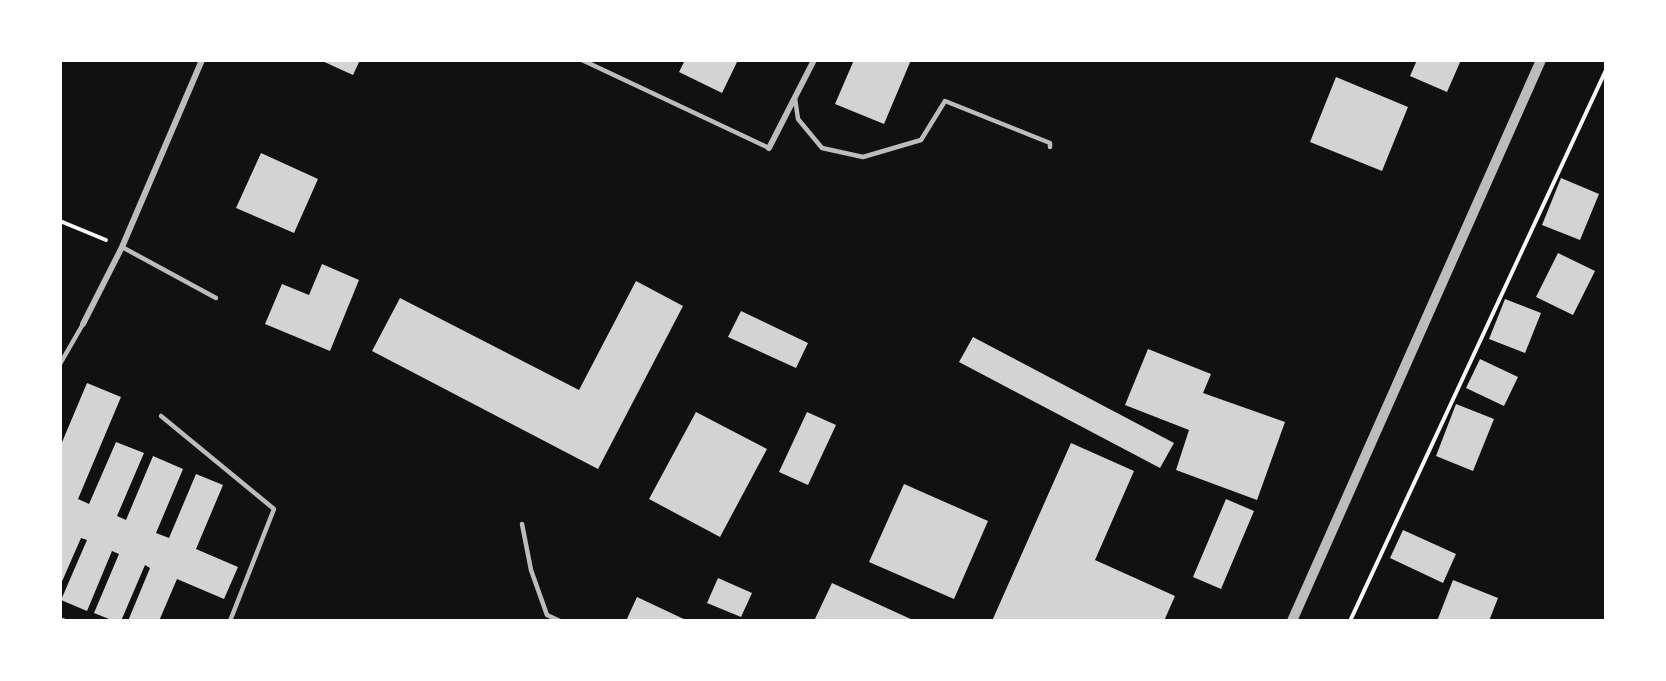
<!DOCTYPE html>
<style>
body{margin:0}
#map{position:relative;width:1666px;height:681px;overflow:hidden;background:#111;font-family:"IBM Plex Sans",sans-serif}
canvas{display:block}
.frame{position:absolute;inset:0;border:62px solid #fff;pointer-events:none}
</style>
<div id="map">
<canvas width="1666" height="681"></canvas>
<div class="frame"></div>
</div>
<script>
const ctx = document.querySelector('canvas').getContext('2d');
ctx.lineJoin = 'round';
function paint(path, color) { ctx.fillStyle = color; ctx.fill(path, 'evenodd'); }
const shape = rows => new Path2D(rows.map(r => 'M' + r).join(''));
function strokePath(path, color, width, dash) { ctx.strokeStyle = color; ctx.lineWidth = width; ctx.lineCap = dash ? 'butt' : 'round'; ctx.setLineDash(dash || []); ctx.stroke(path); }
const building = shape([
 [320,60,360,60,353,75],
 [685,60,738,60,722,93,679,72],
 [854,60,911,60,884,124,835,104],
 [1417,60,1461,60,1447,92,1410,76],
 [1336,77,1408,107,1382,171,1310,142],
 [261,153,318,179,294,233,236,208],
 [1561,178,1599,194,1580,240,1542,225],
 [1558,253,1595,271,1573,315,1536,297],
 [322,264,359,280,330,351,265,324,282,284,309,295],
 [636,281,683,306,598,469,372,351,400,298,579,390],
 [1505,299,1541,313,1525,353,1489,339],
 [741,311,808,343,796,368,728,337],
 [973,337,1174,443,1160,468,959,362],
 [1148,349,1211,374,1203,393,1285,422,1257,500,1176,470,1189,430,1125,405],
 [1480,359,1518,377,1504,406,1466,388],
 [87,383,121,397,78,499,89,504,116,442,144,453,117,516,126,520,153,456,183,469,156,533,169,538,196,474,223,485,196,549,238,567,224,599,177,579,159,621,128,621,150,568,145,565,121,621,114,621,94,613,119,554,112,551,87,611,61,600,87,540,81,538,60,586,60,447],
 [1456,404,1494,419,1473,471,1436,456],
 [696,412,767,449,720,537,649,499],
 [807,412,836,425,808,485,779,472],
 [1071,443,1134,471,1095,560,1175,596,1164,621,992,621],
 [904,484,988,521,954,599,869,562],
 [1226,499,1254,511,1221,589,1193,577],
 [1403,530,1456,554,1443,583,1390,558],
 [718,578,752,593,741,617,707,603],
 [1453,580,1498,598,1489,621,1437,621],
 [832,583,915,621,814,621],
 [637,597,688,621,626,621]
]);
const path = shape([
 [60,221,106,240],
 [1350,621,1606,70]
]);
const service = shape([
 [582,60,769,148],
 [795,98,798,119,822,148,863,157,921,140,945,101,1050,143,1050,147],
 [122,247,216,298],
 [60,364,83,324],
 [161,416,274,509,230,621],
 [522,524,531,570,547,615,560,621],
 [60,619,65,621]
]);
const minor = shape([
 [769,148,814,60],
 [83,324,122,247,202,60]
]);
const tertiary = shape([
 [1292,621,1541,60]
]);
paint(building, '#d3d3d3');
strokePath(path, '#f5f5f5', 4);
strokePath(service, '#bcbcbc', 4.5);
strokePath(minor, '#bcbcbc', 6);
strokePath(tertiary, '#bcbcbc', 10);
</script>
